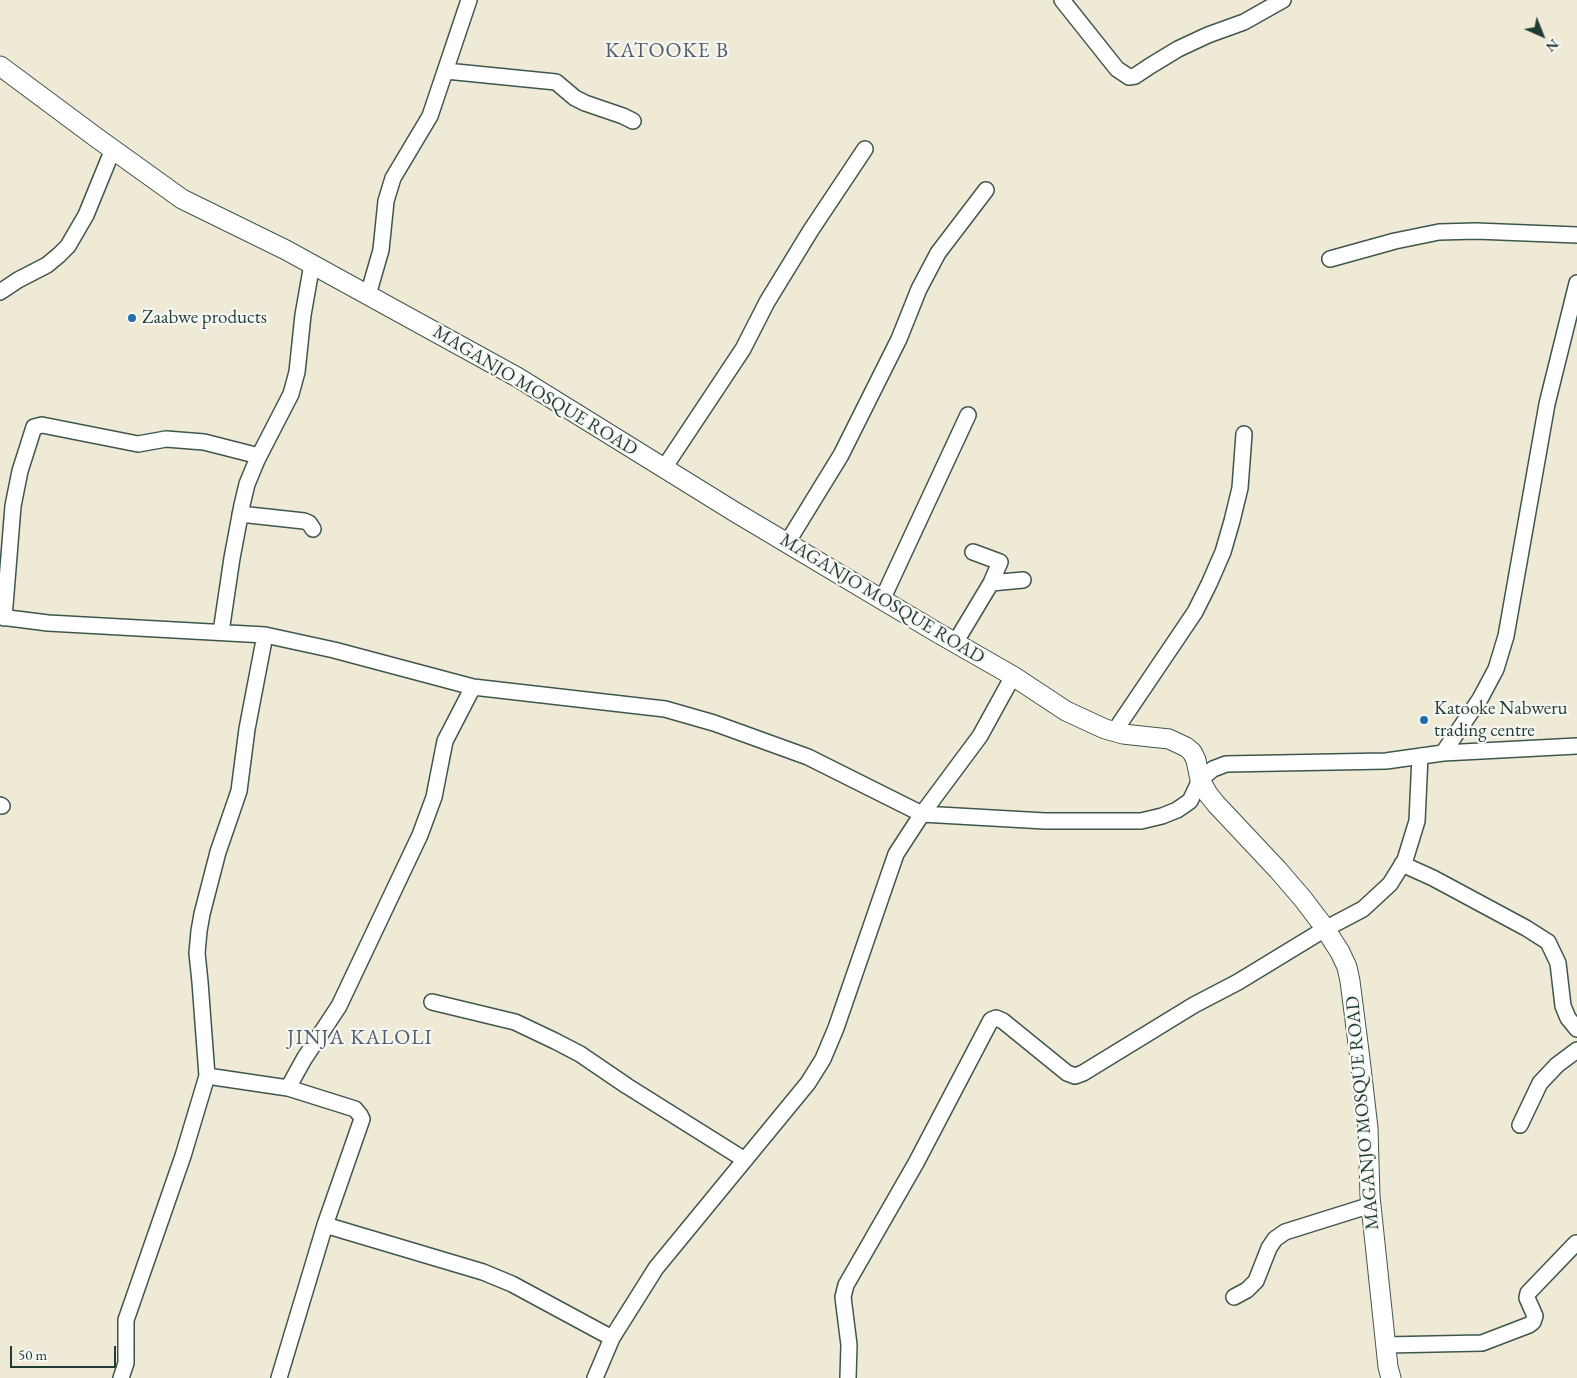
<!DOCTYPE html>
<style>
body{margin:0}
#map{position:relative;width:1577px;height:1378px;overflow:hidden;background:#efead5;font-family:"EB Garamond",serif}
canvas{display:block}
.north{position:absolute;left:1517px;top:10px;width:50px;height:50px;-webkit-text-stroke:4px #f6f6f2;paint-order:stroke;rotate:136deg;font-size:14px;font-weight:700;line-height:20px;text-align:center;color:#1f3d34}
.north::after{content:'';display:block;margin:auto;width:18px;height:22px;background:#1f3d34;clip-path:polygon(50% 0,100% 100%,50% 72%,0 100%)}
.scale{position:absolute;left:10px;top:1346px;width:106px;height:22px;box-sizing:border-box;border:2px solid #1f3d34;border-top:0;padding-left:6px;font-size:15px;line-height:18px;white-space:nowrap;color:#1f3d34;-webkit-text-stroke:4px #f6f6f2;paint-order:stroke}
</style>
<div id="map">
<canvas width="1577" height="1378"></canvas>
<div class="north">N</div>
<div class="scale">50 m</div>
</div>
<script>
const ctx = document.querySelector('canvas').getContext('2d');
ctx.lineJoin = 'round';
const shape = rows => new Path2D(rows.map(r => 'M' + r).join(''));
function strokePath(path, color, width, dash) { ctx.strokeStyle = color; ctx.lineWidth = width; ctx.lineCap = dash ? 'butt' : 'round'; ctx.setLineDash(dash || []); ctx.stroke(path); }
function drawText(font, color, halo, rows, align = 'center') {
  ctx.font = font + ' "EB Garamond",serif'; ctx.lineWidth = 4.5; ctx.setLineDash([]); ctx.textBaseline = 'middle'; ctx.strokeStyle = halo; ctx.fillStyle = color; for (const [text, x, y, turn = 0] of rows) {
    ctx.save(); ctx.translate(x, y); ctx.rotate((+turn || 0) * Math.PI / 180); ctx.textAlign = isNaN(turn) ? turn : align; if (halo) ctx.strokeText(text, 0, 0); ctx.fillText(text, 0, 0); ctx.restore();
  }
}
const minor = shape([
 [1062,0,1117,69,1129,77,1135,76,1150,66,1178,49,1208,35,1244,22,1283,0],
 [446,71,556,82,575,98,585,103,623,116,633,121],
 [1330,259,1395,241,1439,232,1476,231,1577,235],
 [0,292,18,280,47,265,59,255,68,246,86,215,113,149],
 [368,295,381,250,386,201,393,178,430,116,469,0],
 [664,468,743,349,767,302,811,230,865,149],
 [240,514,304,521,309,523,313,529],
 [787,543,841,455,899,339,919,289,938,253,986,190],
 [991,583,1023,580],
 [882,600,968,415],
 [0,617,48,623,265,635,334,650,473,687,665,709,714,723,808,757,922,814,1045,821,1141,821,1162,816,1177,810,1190,801,1200,780,1213,769,1226,764,1386,761,1443,753,1480,699,1496,669,1506,636,1547,404,1577,283],
 [4,618,13,506,20,471,34,427,42,425,138,444,166,439,204,442,259,456],
 [221,632,232,558,242,505,247,484,257,460,291,394,297,372,303,315,312,264],
 [955,643,991,583,1000,562,973,552],
 [1114,732,1195,612,1209,584,1223,552,1232,521,1240,488,1244,434],
 [1443,753,1577,746],
 [0,805,2,806],
 [1402,864,1433,878,1526,928,1548,942,1558,963,1563,1006,1568,1018,1577,1029],
 [432,1002,515,1022,555,1041,580,1054,627,1086,745,1160],
 [207,1076,200,982,197,953,199,931,202,914,218,852,239,791,247,729,265,635],
 [1520,1125,1540,1083,1557,1065,1577,1050],
 [325,1225,483,1272,512,1284,612,1338],
 [1234,1297,1247,1290,1256,1281,1269,1248,1275,1239,1285,1232,1371,1205],
 [1386,1345,1482,1343,1529,1325,1533,1322,1535,1316,1527,1298,1528,1293,1576,1243],
 [121,1378,126,1363,126,1320,183,1156,207,1076,288,1088,304,1059,339,1006,420,835,434,797,445,741,473,687],
 [279,1378,325,1225,362,1119,360,1115,355,1109,288,1088],
 [595,1378,612,1338,656,1268,808,1083,823,1059,836,1028,896,854,922,814,980,736,1013,676],
 [848,1378,849,1345,843,1297,846,1285,916,1163,991,1020,996,1018,1003,1021,1067,1073,1075,1076,1083,1073,1194,1005,1238,982,1325,929,1363,909,1390,884,1405,860,1417,821,1420,756]
]);
const tertiary = shape([
 [0,66,97,138,182,199,286,250,517,377,735,512,938,633,1013,676,1066,711,1105,729,1123,734,1169,739,1186,747,1192,752,1196,760,1200,780,1208,794,1216,804,1278,870,1303,899,1322,924,1340,952,1347,967,1350,981,1360,1059,1368,1128,1370,1196,1388,1367,1391,1378]
]);
const markers = [
 [132,318,5,"#1f6fb2"],
 [1424,720,5,"#1f6fb2"]
];
const poiNames = [
 ["Zaabwe products",142,318],
 ["Katooke Nabweru",1434,709],
 ["trading centre",1434,731]
];
const streetNames = [
 ["MAGANJO MOSQUE ROAD",535,391,31],
 ["MAGANJO MOSQUE ROAD",882,599,31],
 ["MAGANJO MOSQUE ROAD",1363,1113,-95]
];
const quarterNames = [
 ["KATOOKE B",667,51],
 ["JINJA KALOLI",360,1038]
];
strokePath(minor, '#3e574c', 18);
strokePath(tertiary, '#3e574c', 21);
strokePath(minor, '#fff', 15);
strokePath(tertiary, '#fff', 19);
for (const [x, y, r, color] of markers) { const dot = new Path2D(); dot.arc(x, y, r, 0, 2 * Math.PI); ctx.fillStyle = color; ctx.fill(dot); strokePath(dot, '#f6f6f2', 2); }
drawText('19px', '#1f3d34', '#f6f6f2', poiNames, 'left');
drawText('19px', '#1f3d34', '#f6f6f2', streetNames);
ctx.letterSpacing = '1px';
drawText('21px', '#515e6a', '#f6f6f2', quarterNames);
ctx.letterSpacing = '0px';
</script>
